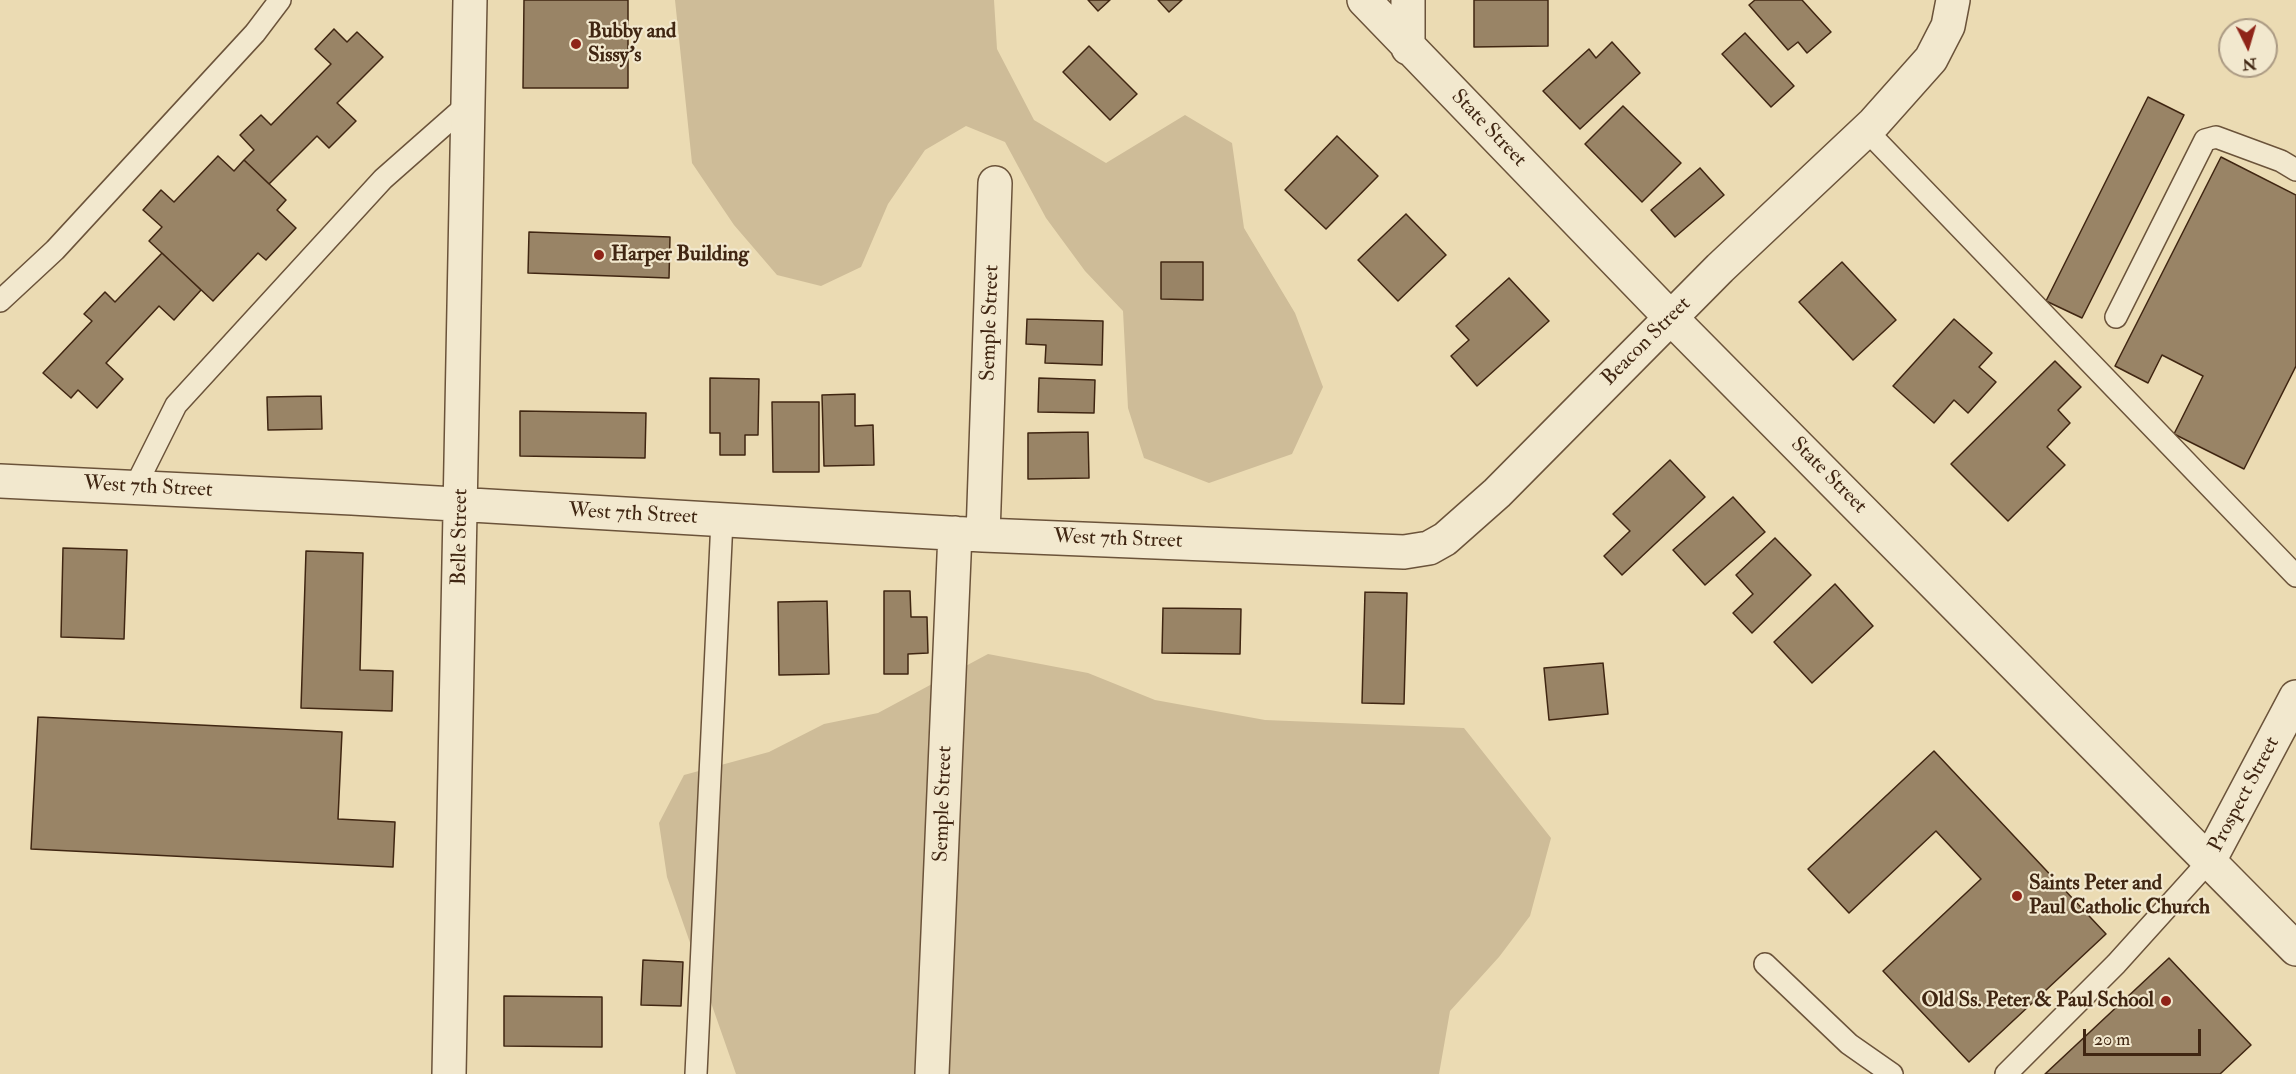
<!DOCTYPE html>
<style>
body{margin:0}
#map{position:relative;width:2296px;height:1074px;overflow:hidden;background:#ebdbb3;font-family:"IM FELL Double Pica",serif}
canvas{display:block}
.north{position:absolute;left:2218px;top:18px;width:60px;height:60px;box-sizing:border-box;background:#f2e8ce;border:2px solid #ab9a83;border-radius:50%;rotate:175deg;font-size:16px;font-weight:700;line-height:24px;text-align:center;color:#402612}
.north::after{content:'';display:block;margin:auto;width:21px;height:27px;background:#8f2418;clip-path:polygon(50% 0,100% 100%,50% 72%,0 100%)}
.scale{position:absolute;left:2083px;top:1029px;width:118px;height:27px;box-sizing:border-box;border:3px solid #402612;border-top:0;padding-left:8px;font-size:18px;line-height:21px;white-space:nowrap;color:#402612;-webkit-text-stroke:4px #f2e8ce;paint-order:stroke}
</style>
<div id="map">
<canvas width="2296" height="1074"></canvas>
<div class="north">N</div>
<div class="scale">20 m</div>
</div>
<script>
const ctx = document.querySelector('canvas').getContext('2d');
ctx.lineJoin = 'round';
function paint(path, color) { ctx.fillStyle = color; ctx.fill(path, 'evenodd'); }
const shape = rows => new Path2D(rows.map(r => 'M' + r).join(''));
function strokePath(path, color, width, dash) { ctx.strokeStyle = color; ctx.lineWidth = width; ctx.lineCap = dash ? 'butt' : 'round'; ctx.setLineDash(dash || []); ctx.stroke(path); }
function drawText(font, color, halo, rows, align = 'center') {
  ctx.font = font + ' "IM FELL Double Pica",serif'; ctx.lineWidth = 4.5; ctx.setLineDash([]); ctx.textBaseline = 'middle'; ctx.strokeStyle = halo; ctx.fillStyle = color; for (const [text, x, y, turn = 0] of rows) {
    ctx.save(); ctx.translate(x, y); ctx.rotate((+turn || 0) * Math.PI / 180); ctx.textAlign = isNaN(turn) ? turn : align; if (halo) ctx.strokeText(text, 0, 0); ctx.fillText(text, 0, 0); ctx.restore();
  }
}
const green = shape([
 [675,0,994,0,997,49,1034,120,1106,163,1185,115,1232,143,1244,228,1295,313,1323,387,1292,454,1209,483,1144,458,1128,408,1123,311,1085,271,1046,218,1005,142,966,126,925,150,888,204,861,267,821,286,777,275,734,225,692,163],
 [988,654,1088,673,1155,700,1265,720,1464,728,1551,838,1530,916,1499,957,1450,1011,1439,1074,736,1074,667,877,659,823,684,775,769,752,824,724,878,713]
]);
const building = shape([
 [524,0,628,0,628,88,523,88,524,0],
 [1088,0,1110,0,1098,11,1088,0],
 [1158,0,1182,0,1169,12,1158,0],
 [1474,0,1548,0,1548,46,1474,47,1474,0],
 [1755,0,1802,0,1831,32,1807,53,1798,42,1788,50,1749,5,1755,0],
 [334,29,347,42,357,32,383,57,337,103,356,121,329,148,317,136,269,184,244,160,254,150,240,135,261,115,271,125,331,64,315,49,334,29],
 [1745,33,1794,86,1771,107,1722,54,1745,33],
 [1612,42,1640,73,1580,129,1543,91,1589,49,1596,58,1612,42],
 [1089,46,1137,94,1110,120,1063,72,1089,46],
 [2148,97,2184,115,2082,318,2046,301,2148,97],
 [1623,106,1681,163,1642,202,1585,144,1623,106],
 [1337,136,1378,176,1326,229,1285,190,1337,136],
 [218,156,234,171,244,160,286,200,277,210,296,228,266,260,258,253,213,301,149,241,162,227,143,210,161,190,174,202,218,156],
 [2221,157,2296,195,2296,366,2244,469,2174,434,2203,376,2162,355,2148,383,2115,366,2221,157],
 [1700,168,1724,195,1675,237,1651,210,1700,168],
 [1406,214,1446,255,1398,301,1358,260,1406,214],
 [529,232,670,237,669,278,528,273,529,232],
 [162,253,201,290,174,320,159,306,106,363,123,379,97,408,78,390,71,398,43,373,92,321,84,314,105,292,115,302,162,253],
 [1161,262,1203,262,1203,300,1161,299,1161,262],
 [1842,262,1896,320,1853,360,1799,302,1842,262],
 [1509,278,1549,321,1477,386,1451,356,1469,340,1456,326,1509,278],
 [1027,319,1103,321,1102,365,1045,363,1046,345,1026,344,1027,319],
 [1954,319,1992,353,1979,367,1996,382,1968,413,1954,400,1934,423,1893,386,1954,319],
 [2055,361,2081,387,2058,410,2070,423,2047,447,2065,465,2008,521,1951,464,2055,361],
 [710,378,759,379,758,435,745,435,745,455,720,455,720,433,710,433,710,378],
 [1039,378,1095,380,1094,413,1038,412,1039,378],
 [855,394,855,426,873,425,874,465,824,466,822,395,855,394],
 [321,396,322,429,268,430,267,397,321,396],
 [772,402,819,402,819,472,773,472,772,402],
 [520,411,646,413,645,458,520,456,520,411],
 [1088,432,1089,478,1028,479,1028,433,1088,432],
 [1670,460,1705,497,1622,575,1604,556,1630,531,1613,514,1670,460],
 [1733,497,1765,532,1705,585,1673,550,1733,497],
 [1775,538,1811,575,1752,633,1733,613,1753,594,1736,575,1775,538],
 [63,548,127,550,124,639,61,637,63,548],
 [306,551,363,553,360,670,393,671,392,711,301,708,306,551],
 [1835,584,1873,626,1812,683,1774,642,1835,584],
 [884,591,910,591,911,617,927,617,928,653,908,654,908,674,884,674,884,591],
 [1365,592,1407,593,1404,704,1362,703,1365,592],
 [827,601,829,674,779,675,778,602,827,601],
 [1163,608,1241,609,1240,654,1162,653,1163,608],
 [1603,663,1608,714,1549,720,1544,668,1603,663],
 [38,717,342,732,338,819,395,822,393,867,31,849,38,717],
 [1934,751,2106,934,1969,1062,1883,971,1981,879,1936,831,1849,913,1808,869,1934,751],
 [2169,958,2251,1045,2220,1074,2045,1074,2169,958],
 [643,960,683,962,681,1006,641,1005,643,960],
 [504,996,602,997,602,1047,504,1046,504,996]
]);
const lane = shape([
 [1867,131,2296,576],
 [0,301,55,250,255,33,280,0],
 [2116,317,2205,140,2216,137,2281,161,2296,170],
 [135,487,176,405,383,179,468,104],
 [1765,964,1849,1044,1892,1074],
 [696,1074,722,520],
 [2006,1074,2116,964,2209,861]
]);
const street = shape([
 [1364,0,1671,318,2296,949],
 [1408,0,1408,48],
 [0,481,352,498,983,535,1404,552,1429,548,1445,539,1497,493,1720,268,1874,123,1931,59,1948,26,1953,0],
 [983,535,995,183],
 [2209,861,2296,697],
 [449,1074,470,0],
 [932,1074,955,533]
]);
const markers = [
 [576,44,6,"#8f2418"],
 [599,255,6,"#8f2418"],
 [2017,896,6,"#8f2418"],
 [2166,1001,6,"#8f2418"]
];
const poiNames = [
 ["Bubby and",588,32],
 ["Sissy's",588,56],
 ["Harper Building",611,255],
 ["Saints Peter and",2029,884],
 ["Paul Catholic Church",2029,908],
 ["Old Ss. Peter & Paul School",2154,1001,"right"]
];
const streetNames = [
 ["State Street",1488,129,46],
 ["Semple Street",991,323,-88],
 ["Beacon Street",1647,342,-45],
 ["State Street",1828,476,45],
 ["West 7th Street",148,488,3],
 ["West 7th Street",633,515,3],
 ["Belle Street",461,537,-89],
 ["West 7th Street",1118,540,2],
 ["Prospect Street",2245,795,-62],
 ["Semple Street",944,804,-88]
];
paint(green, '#cebc98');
paint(building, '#998466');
strokePath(building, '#402612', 1.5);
strokePath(lane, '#6b533a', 24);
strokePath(street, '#6b533a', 36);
strokePath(lane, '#f2e8ce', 21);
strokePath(street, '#f2e8ce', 33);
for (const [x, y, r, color] of markers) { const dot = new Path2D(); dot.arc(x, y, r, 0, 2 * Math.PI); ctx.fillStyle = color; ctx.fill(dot); strokePath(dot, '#f2e8ce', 2); }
drawText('bold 21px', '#402612', '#f2e8ce', poiNames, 'left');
drawText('21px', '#402612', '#f2e8ce', streetNames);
</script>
